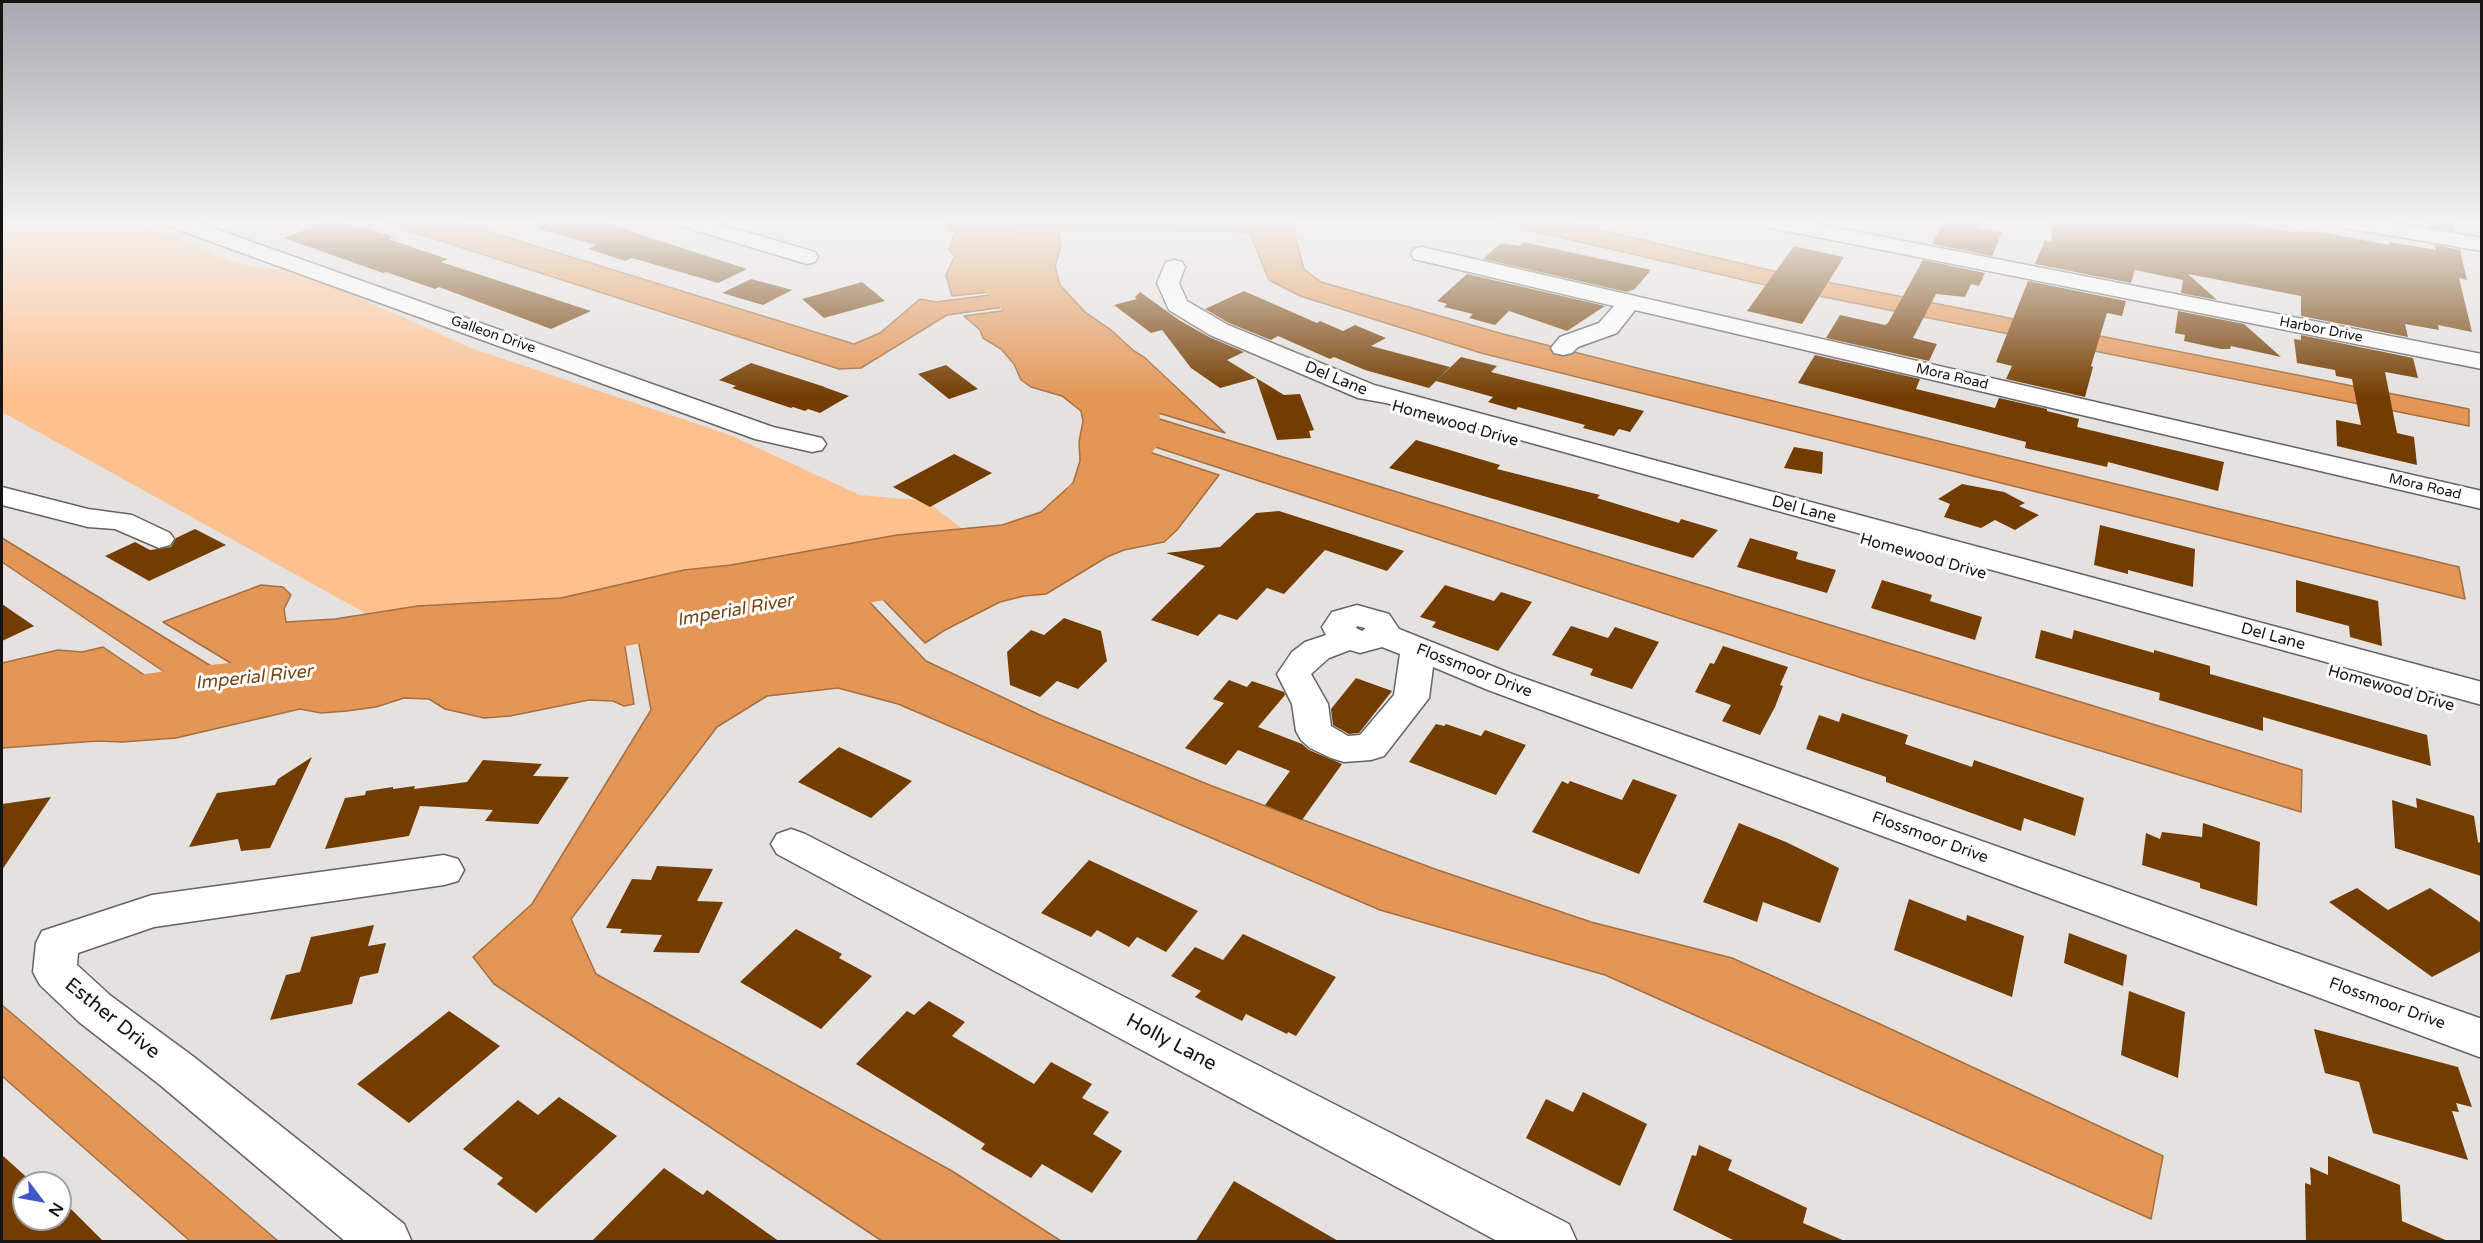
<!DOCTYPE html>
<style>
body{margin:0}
#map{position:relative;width:2483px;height:1243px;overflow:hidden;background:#e5e1df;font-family:"Varela Round",sans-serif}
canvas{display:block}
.frame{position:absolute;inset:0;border:3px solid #151413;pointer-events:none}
.north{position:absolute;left:12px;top:1171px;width:60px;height:60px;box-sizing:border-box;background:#fff;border:2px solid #a1a1a1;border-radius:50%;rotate:122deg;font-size:16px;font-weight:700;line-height:24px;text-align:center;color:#151413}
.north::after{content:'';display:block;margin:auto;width:21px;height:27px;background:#3e58cb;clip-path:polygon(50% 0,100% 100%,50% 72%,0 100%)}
</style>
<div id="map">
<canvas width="2483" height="1243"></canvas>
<div class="frame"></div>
<div class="north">N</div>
</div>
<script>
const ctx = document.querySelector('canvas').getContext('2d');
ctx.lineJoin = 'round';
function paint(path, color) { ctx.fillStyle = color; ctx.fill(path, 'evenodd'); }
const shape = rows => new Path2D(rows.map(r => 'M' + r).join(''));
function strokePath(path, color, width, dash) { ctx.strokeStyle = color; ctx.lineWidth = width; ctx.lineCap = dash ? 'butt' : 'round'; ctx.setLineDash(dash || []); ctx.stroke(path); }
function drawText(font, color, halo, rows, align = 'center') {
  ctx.font = font + ' "Varela Round",sans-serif'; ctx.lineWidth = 6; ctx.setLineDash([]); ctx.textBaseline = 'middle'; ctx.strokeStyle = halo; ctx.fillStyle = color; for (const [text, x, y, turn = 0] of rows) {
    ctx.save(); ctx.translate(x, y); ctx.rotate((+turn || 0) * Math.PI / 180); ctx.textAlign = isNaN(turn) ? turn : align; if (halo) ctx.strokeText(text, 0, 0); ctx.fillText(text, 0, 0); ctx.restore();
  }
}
const green = shape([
 [2,222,132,222,192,244,232,262,260,268,300,271,471,348,730,435,860,495,926,501,964,530,897,535,731,565,684,570,561,598,418,606,367,614,2,412]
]);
const water = shape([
 [945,222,994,222,991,230,999,233,1059,233,1061,246,1055,266,1060,285,1085,312,1111,330,1134,351,1144,357,1225,433,1145,409,1135,408,1128,413,1128,442,1131,446,1219,475,1177,530,1164,542,1124,550,1107,557,1046,594,1024,596,1000,602,945,630,925,643,870,586,859,582,635,620,622,628,634,704,624,706,613,701,589,700,510,716,484,718,445,709,429,699,404,698,376,707,347,711,321,713,300,709,176,738,122,742,97,741,2,748,2,663,58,650,82,652,103,647,174,695,241,686,248,680,247,673,163,622,261,585,283,587,291,595,284,609,286,622,335,619,418,606,561,598,684,570,731,565,897,535,1002,525,1041,512,1073,483,1080,461,1079,442,1083,421,1081,411,1062,396,1031,387,1021,380,1014,364,1001,349,983,338,980,330,964,316,1023,308,1027,305,1015,292,1010,290,952,296,946,275,955,256,949,250,955,232,948,228,945,222],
 [1003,222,1301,222,1293,228,1304,269,1321,282,1503,334,1649,371,2459,567,2465,599,1481,353,1300,296,1269,280,1249,232,1174,230,999,230,1003,222],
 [1494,222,1566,222,1782,273,2469,409,2469,426,1774,287,1494,222],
 [385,223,461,223,854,344,880,333,920,299,936,302,1006,293,1018,305,947,315,861,368,839,369,385,223],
 [1140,413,2302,770,2301,812,1868,680,1140,442,1140,413],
 [2,538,234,680,185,686,2,562,2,538],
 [858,590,926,661,1042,716,1212,786,1435,869,1591,922,1732,958,1880,1024,2163,1156,2151,1219,1605,975,1380,910,898,704,838,688,767,696,717,727,571,919,596,974,952,1171,1061,1241,882,1241,494,984,473,957,532,904,651,710,636,628,858,590],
 [2,1005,278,1241,190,1241,2,1076,2,1005]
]);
const river = shape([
 [987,222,1019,222,1013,234,1012,279,1043,310,1108,345,1159,403,1161,442,1109,501,1101,506,1085,510,1069,506,1062,496,1069,486,1077,481,1119,439,1119,405,1080,361,1017,326,982,288,977,281,981,234,987,222],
 [940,553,957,558,964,568,957,578,907,596,553,659,535,655,527,643,535,631,553,627,896,568,940,553],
 [319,654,338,659,346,671,338,683,319,688,200,702,2,731,2,695,200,666,319,654]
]);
const building = shape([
 [326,222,338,222,354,228,360,226,395,237,388,239,448,259,441,262,591,311,551,329,439,287,435,289,386,272,383,273,284,238],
 [540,222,602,222,747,269,718,283,632,258,625,261,588,249,596,245,539,229],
 [1944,222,1980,222,1978,228,2002,232,1992,256,1932,244],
 [2053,222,2238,222,2299,233,2299,231,2322,232,2389,245,2389,242,2436,250,2435,245,2460,250,2467,280,2459,278,2472,332,2438,325,2439,330,2405,324,2408,337,2301,316,2301,296,2188,274,2217,300,2181,293,2183,280,2135,270,2131,283,2035,264,2045,240,2051,242],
 [2428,222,2453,222,2455,231,2430,227],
 [1524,242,1651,270,1635,289,1627,292,1483,259,1501,243,1519,246],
 [1794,246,1844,257,1802,324,1747,311],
 [1923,260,1985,273,1979,286,1971,284,1965,297,1936,294,1913,338,1937,344,1929,361,1826,338,1840,315,1885,325,1888,323],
 [1467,274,1605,306,1567,331,1509,311,1495,325,1469,318,1473,314,1444,307,1447,304,1437,301],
 [751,279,792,290,763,305,722,293],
 [2028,281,2126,301,2122,316,2107,313,2091,366,2093,367,2085,397,2006,379,2012,366,1996,362],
 [862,282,885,301,824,318,802,299],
 [1244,291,1317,323,1320,321,1343,331,1355,325,1386,338,1371,346,1450,367,1429,388,1365,370,1334,357,1330,359,1278,336,1271,340,1229,323,1205,309],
 [1140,292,1179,320,1209,337,1244,352,1227,360,1284,395,1300,394,1314,430,1309,431,1311,438,1277,440,1256,378,1220,388,1191,368,1162,330,1151,333,1114,305,1137,299,1135,297],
 [2178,311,2244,324,2281,357,2231,346,2230,349,2221,349,2184,341,2185,335,2175,333],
 [2301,335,2413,358,2418,378,2385,372,2397,433,2414,437,2417,465,2337,446,2336,420,2361,425,2352,379,2336,376,2335,370,2297,363,2294,339,2301,340],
 [1815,355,1920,379,1916,389,1995,408,1999,398,2047,409,2047,411,2079,419,2077,427,2224,462,2218,491,2108,462,2107,467,2025,448,2026,442,1798,383],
 [1461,357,1497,366,1491,372,1644,411,1630,432,1619,429,1614,436,1583,428,1585,425,1518,407,1516,410,1488,402,1493,397,1436,381],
 [751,363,825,387,824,387,849,396,820,413,808,409,805,411,793,407,791,408,732,388,736,386,719,380],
 [946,365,978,389,949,399,918,374],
 [1416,440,1500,465,1497,469,1600,495,1597,498,1679,523,1681,519,1718,530,1693,558,1389,468],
 [1794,447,1823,452,1822,474,1784,468],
 [954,454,992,473,930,507,893,487],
 [1962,484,2004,492,2025,503,2019,506,2039,515,2015,530,1995,520,1981,528,1944,517,1950,504,1938,499],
 [1279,511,1404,551,1387,571,1325,550,1284,594,1267,588,1237,620,1219,614,1198,636,1151,620,1205,566,1166,553,1220,547,1256,513],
 [2100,525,2195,549,2193,587,2128,570,2128,574,2094,565],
 [195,529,226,545,149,581,105,556,135,542,150,550,171,547,176,538],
 [1750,538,1798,552,1796,559,1836,570,1827,593,1737,567],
 [1882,580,1932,595,1930,601,1982,617,1975,640,1871,608],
 [2296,580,2378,601,2382,646,2350,637,2349,626,2296,612],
 [1445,585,1494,601,1501,592,1532,602,1498,651,1432,627,1436,622,1420,617],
 [2,604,34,626,2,641],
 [1064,618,1101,631,1107,661,1078,689,1057,681,1040,697,1010,685,1007,652,1031,630,1044,635],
 [1571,626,1608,638,1615,627,1659,642,1632,689,1590,675,1593,669,1552,655],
 [2041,630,2072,639,2074,630,2154,653,2154,650,2210,666,2210,674,2427,735,2431,766,2263,717,2263,731,2159,700,2160,693,2035,658],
 [1723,646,1788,667,1780,685,1783,686,1775,707,1760,735,1722,721,1731,705,1695,692,1710,663,1714,664],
 [1356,678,1392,691,1359,733,1349,734,1333,725,1331,709],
 [1229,680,1247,687,1252,681,1284,692,1285,695,1258,727,1302,744,1309,750,1342,764,1302,820,1265,805,1290,771,1238,750,1226,765,1185,748,1224,703,1213,699],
 [1842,713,1908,735,1905,744,1972,767,1974,760,2084,798,2075,836,2024,818,2021,831,1886,782,1886,777,1806,749,1819,715,1839,722],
 [1436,724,1444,726,1446,724,1481,736,1485,730,1526,745,1496,795,1409,762],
 [839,747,912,781,871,818,798,782],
 [312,757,270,848,241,851,238,839,189,847,217,793,275,785,278,779],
 [483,760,542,764,533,776,569,777,538,824,485,821,493,810,420,806,409,836,325,849,345,798,365,795,366,791,393,787,393,789,415,786,414,789,467,782],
 [1633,779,1677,795,1639,874,1532,832,1562,781,1568,784,1570,781,1622,800],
 [51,797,2,870,2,804],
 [2416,798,2474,816,2478,842,2481,843,2481,876,2395,848,2392,800,2417,808],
 [1739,823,1786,842,1839,868,1820,923,1763,902,1757,922,1703,902],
 [2203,823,2260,842,2257,906,2200,888,2200,883,2142,865,2146,833,2160,839,2162,832,2202,837],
 [1089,860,1198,911,1166,952,1137,937,1129,947,1097,930,1091,937,1041,913],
 [657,866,713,869,697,901,723,902,699,953,653,952,662,935,620,933,622,929,606,928,632,879,651,880],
 [2357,888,2388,910,2430,888,2481,923,2481,951,2432,977,2329,902],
 [1909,899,1966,921,1967,915,2024,936,2012,997,1894,950],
 [374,925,368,946,386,943,378,973,360,977,352,1004,270,1020,286,975,300,972,311,937],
 [796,929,842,954,839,958,872,976,821,1029,740,982],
 [2069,933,2127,955,2123,986,2064,963],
 [1243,934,1336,977,1296,1036,1288,1032,1287,1034,1246,1014,1242,1021,1195,997,1201,991,1171,976,1195,947,1223,960],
 [2129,991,2185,1012,2178,1078,2121,1055],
 [929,1001,965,1022,952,1036,1034,1084,1051,1062,1092,1084,1082,1098,1109,1112,1093,1134,1122,1151,1092,1193,1042,1164,1031,1178,981,1149,985,1144,856,1064,907,1011,914,1015],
 [449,1011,500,1046,409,1123,357,1084],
 [2314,1029,2458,1067,2472,1107,2456,1103,2459,1112,2452,1111,2468,1160,2373,1133,2359,1082,2325,1073],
 [1583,1092,1647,1124,1620,1186,1526,1138,1546,1099,1573,1112],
 [559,1097,617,1136,536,1213,497,1184,503,1178,463,1149,518,1100,538,1115],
 [1699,1145,1732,1160,1728,1170,1807,1208,1803,1223,1847,1242,1737,1242,1673,1210,1692,1155,1696,1156],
 [2,1155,33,1183,24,1183,24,1219,60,1219,60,1198,104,1242,2,1242],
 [2328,1156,2400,1185,2402,1221,2450,1242,2306,1242,2305,1183,2311,1185,2310,1167,2328,1175],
 [664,1168,703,1195,707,1190,780,1242,591,1242],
 [1234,1181,1340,1242,1195,1242]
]);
const minor = shape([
 [165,222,196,222,773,427,822,438,826,444,822,450,812,452,755,439,168,226,165,222],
 [678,222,712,222,815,252,818,257,815,262,807,264,681,226,678,222],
 [1762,222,1807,222,2482,354,2482,369,1772,228,1765,226,1762,222],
 [2336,222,2386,222,2482,238,2482,251,2346,228,2339,226,2336,222],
 [1422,247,2482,491,2482,509,1635,310,1617,333,1578,347,1572,353,1563,355,1554,353,1551,348,1560,337,1599,323,1614,306,1414,259,1411,254,1414,249,1422,247],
 [1174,260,1182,262,1185,267,1179,283,1187,301,1228,325,1374,385,2482,682,2482,705,1386,403,1358,398,1210,335,1169,310,1157,283,1166,262,1174,260],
 [2,487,88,509,132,515,170,533,174,539,170,545,159,548,115,529,88,527,2,505,2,487],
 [1357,605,1389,614,1399,629,1512,674,2482,1019,2482,1058,1488,690,1433,667,1429,698,1384,756,1371,760,1344,762,1331,758,1310,748,1301,740,1296,731,1292,704,1277,674,1292,652,1305,642,1326,635,1322,627,1332,612,1357,605],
 [1357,626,1365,628,1365,629,1362,631,1356,628,1357,626],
 [1382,647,1400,654,1394,695,1360,735,1348,736,1331,726,1328,704,1311,674,1329,658,1350,650,1360,653,1382,647],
 [791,829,805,834,1569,1224,1577,1242,1499,1242,777,854,771,844,777,834,791,829],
 [444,855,458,859,464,870,458,881,444,885,154,927,78,953,77,965,111,996,194,1057,404,1224,412,1242,346,1242,160,1085,79,1022,40,985,33,972,36,943,42,931,152,895,444,855]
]);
const farStreetnames = [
 ["Harbor Drive",2321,330,11],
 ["Galleon Drive",493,335,19],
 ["Mora Road",1952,377,13],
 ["Mora Road",2425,487,13]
];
const streetNames = [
 ["Del Lane",1336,379,22],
 ["Homewood Drive",1455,424,16],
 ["Del Lane",1804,510,15],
 ["Homewood Drive",1923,557,16],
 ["Del Lane",2273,637,15],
 ["Flossmoor Drive",1474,671,21],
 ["Homewood Drive",2391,689,16],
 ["Flossmoor Drive",1930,838,20],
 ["Flossmoor Drive",2387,1004,20]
];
const waterNames = [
 ["Imperial River",735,611,-10],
 ["Imperial River",254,678,-6]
];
const nearStreetnames = [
 ["Esther Drive",112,1019,39],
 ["Holly Lane",1171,1043,28]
];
paint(green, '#fdc08f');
paint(water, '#e39656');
strokePath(water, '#a56f42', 1.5);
paint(river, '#e39656');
paint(building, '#733d02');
strokePath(minor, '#666361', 3);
paint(minor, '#fff');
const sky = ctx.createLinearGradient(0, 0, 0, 397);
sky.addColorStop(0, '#a6a8ae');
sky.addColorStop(0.56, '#f3f2f1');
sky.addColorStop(1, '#f3f2f100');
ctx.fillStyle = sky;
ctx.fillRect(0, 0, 2483, 397);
drawText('14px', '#151413', '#fff', farStreetnames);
drawText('16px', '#151413', '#fff', streetNames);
drawText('italic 18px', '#764414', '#fff', waterNames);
drawText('20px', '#151413', '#fff', nearStreetnames);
</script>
